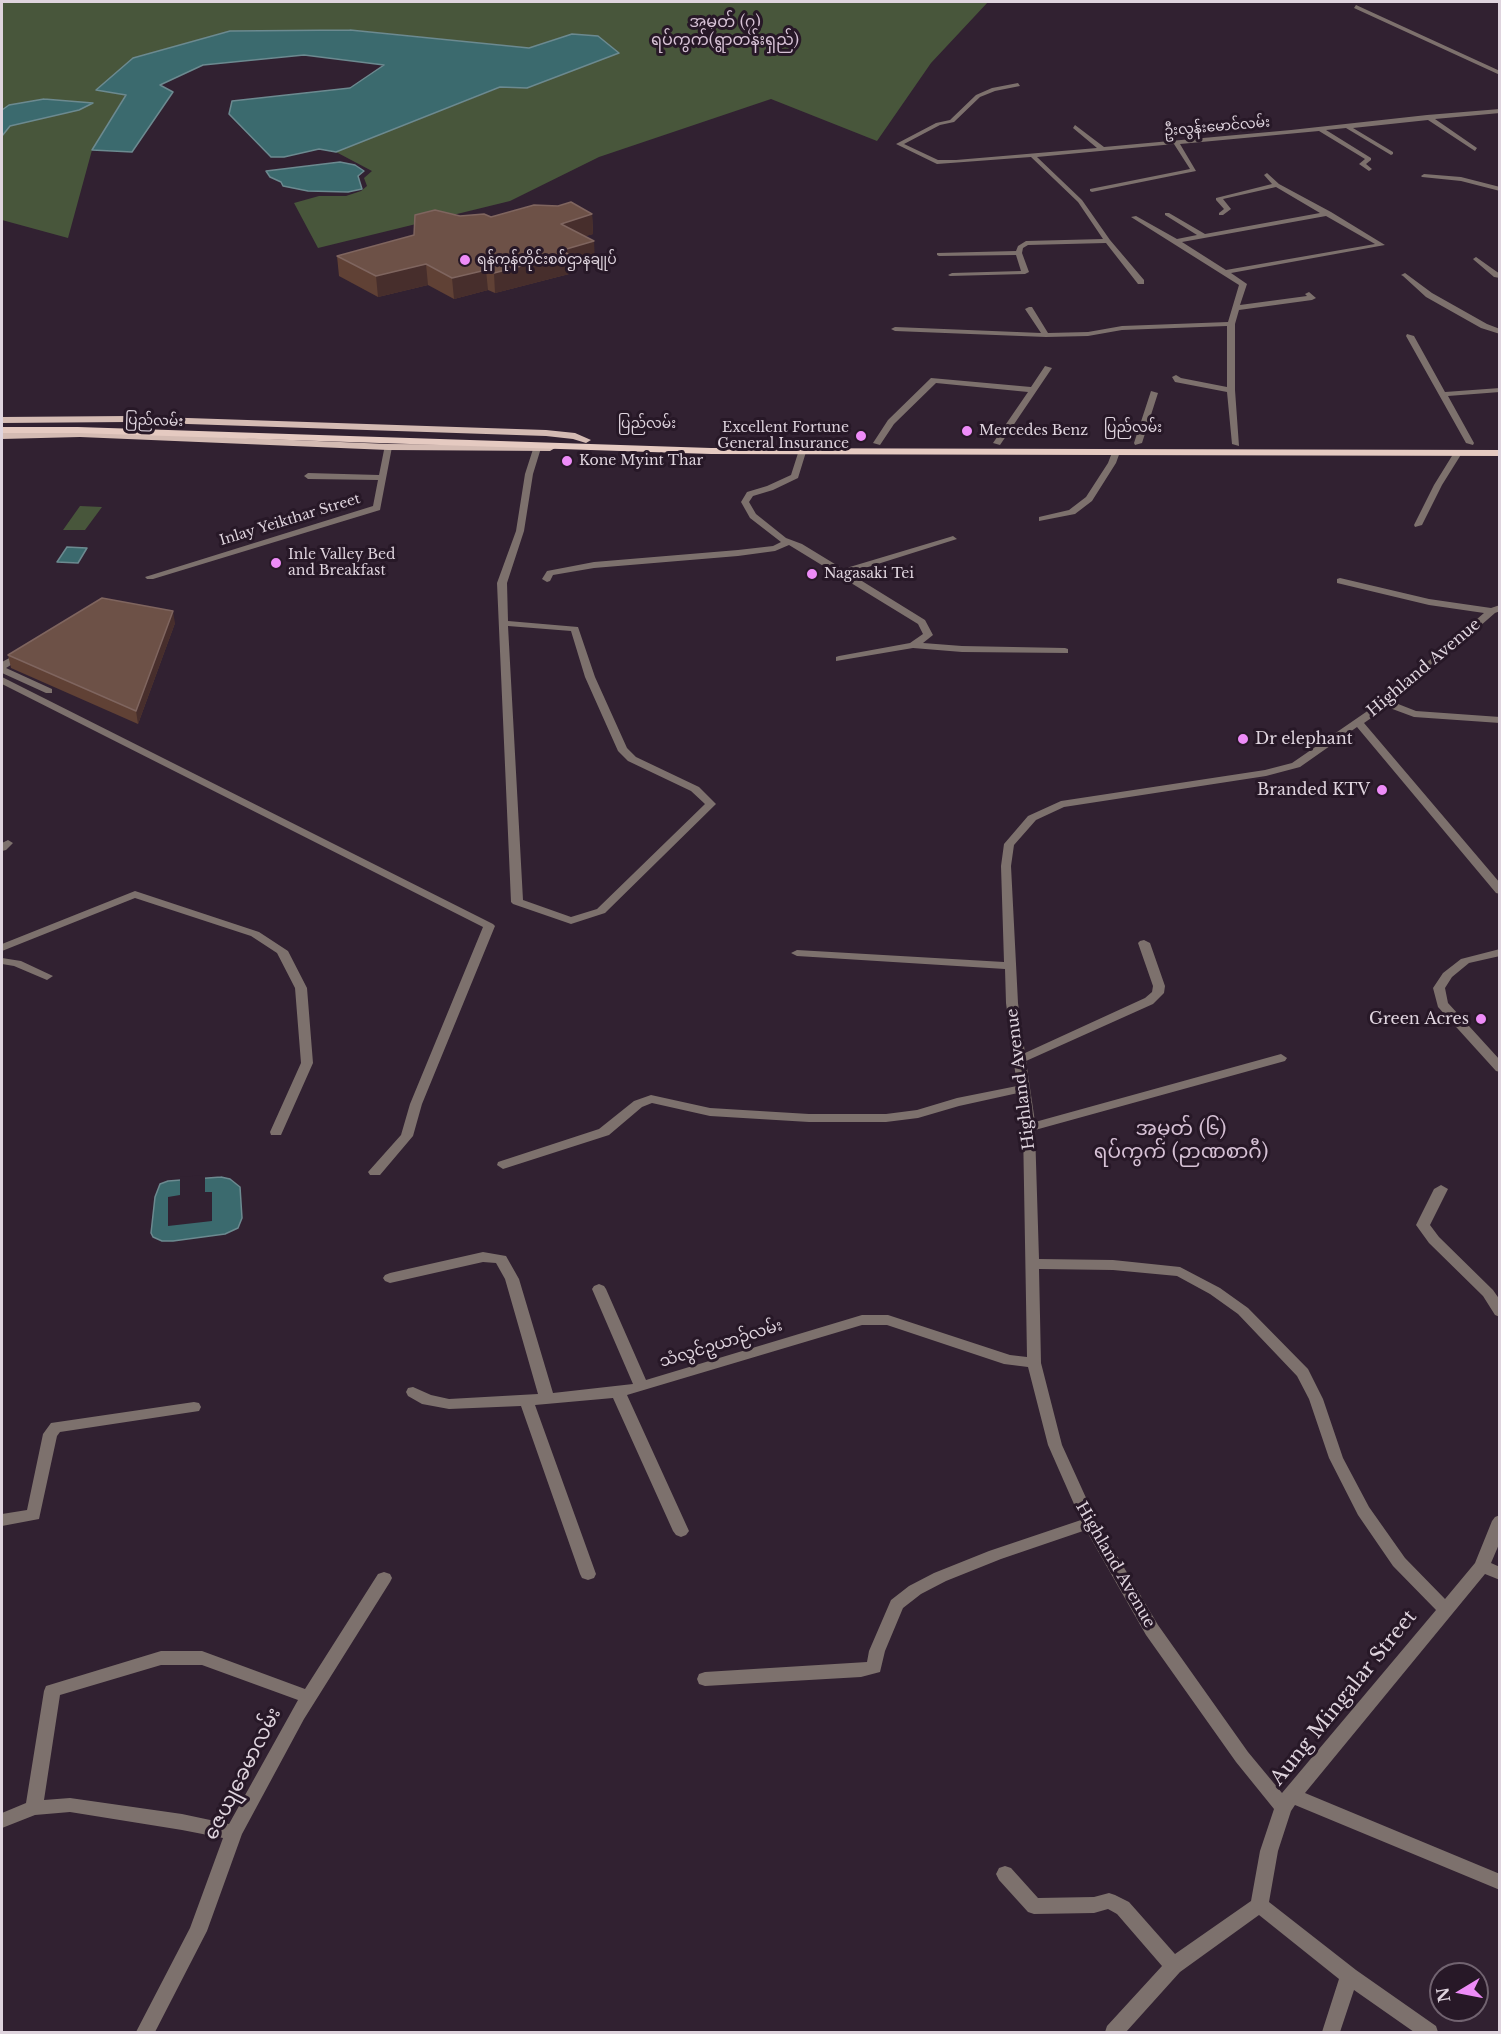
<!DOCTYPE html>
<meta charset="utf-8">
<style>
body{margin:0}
#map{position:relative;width:1501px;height:2034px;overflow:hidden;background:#312131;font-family:"Libre Baskerville",serif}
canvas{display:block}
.frame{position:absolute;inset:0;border:3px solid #dfd4de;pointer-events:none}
.north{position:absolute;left:1429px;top:1962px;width:60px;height:60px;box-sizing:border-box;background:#271827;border:2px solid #716370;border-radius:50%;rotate:260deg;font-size:16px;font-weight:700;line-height:24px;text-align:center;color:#dfd4de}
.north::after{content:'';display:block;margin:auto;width:21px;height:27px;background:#ee8cf8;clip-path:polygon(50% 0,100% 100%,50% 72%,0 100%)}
</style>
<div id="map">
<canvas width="1501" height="2034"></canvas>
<div class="frame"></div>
<div class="north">N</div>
</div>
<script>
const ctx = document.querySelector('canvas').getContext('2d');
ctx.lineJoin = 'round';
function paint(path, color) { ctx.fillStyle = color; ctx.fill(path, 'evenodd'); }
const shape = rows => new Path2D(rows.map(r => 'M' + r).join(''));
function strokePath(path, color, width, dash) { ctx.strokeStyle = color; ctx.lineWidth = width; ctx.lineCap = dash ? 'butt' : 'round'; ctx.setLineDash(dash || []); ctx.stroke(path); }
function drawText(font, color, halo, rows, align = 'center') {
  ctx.font = font + ' "Libre Baskerville","Noto Sans Myanmar",serif'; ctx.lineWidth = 6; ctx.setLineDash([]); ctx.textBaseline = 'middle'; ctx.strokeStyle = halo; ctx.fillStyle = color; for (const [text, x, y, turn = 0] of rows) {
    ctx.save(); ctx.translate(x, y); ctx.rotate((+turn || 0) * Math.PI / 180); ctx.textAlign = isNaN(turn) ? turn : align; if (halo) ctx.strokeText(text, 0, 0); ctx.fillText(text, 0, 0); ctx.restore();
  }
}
const green = shape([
 [2,2,988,2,931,63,877,141,771,99,599,157,510,201,318,248,294,203,319,196,346,196,361,191,367,186,364,178,372,171,336,152,501,87,527,88,618,53,572,34,529,48,350,30,230,31,133,58,97,90,126,94,92,150,68,238,2,220],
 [80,506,102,507,85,530,63,530]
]);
const water = shape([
 [350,30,529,48,572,34,598,36,619,53,527,88,500,87,336,152,319,149,284,157,271,157,229,114,232,101,350,88,384,65,304,55,203,65,160,85,173,92,132,152,92,150,126,95,96,90,133,58,230,31,350,30],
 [44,99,93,103,79,110,10,126,2,136,2,110,9,105,44,99],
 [340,162,355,165,364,171,358,176,362,189,348,192,308,191,283,186,281,182,270,177,266,171,340,162],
 [67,547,87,548,78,563,57,562,67,547],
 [221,1177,230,1179,240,1187,242,1218,238,1228,225,1234,173,1241,162,1241,153,1237,151,1233,155,1197,160,1184,168,1181,221,1177]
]);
const pier = shape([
 [205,1175,205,1192,212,1192,212,1221,168,1226,168,1197,180,1195,180,1177]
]);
const minor = shape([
 [1356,5,1500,71,1500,75,1354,8,1356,5],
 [1018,83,1020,86,995,91,980,97,954,122,940,125,904,144,938,160,956,160,1097,148,1073,128,1075,125,1104,147,1291,130,1427,115,1500,109,1500,113,1435,119,1477,148,1475,151,1428,120,1353,128,1393,152,1393,154,1391,155,1346,128,1326,130,1371,158,1371,160,1366,164,1372,169,1369,171,1359,164,1365,159,1319,131,1180,144,1196,171,1092,192,1090,191,1090,189,1190,169,1174,144,1037,157,1082,200,1110,240,1144,280,1144,284,1138,284,1106,243,1028,245,1023,248,1022,253,1029,272,1025,274,950,276,948,275,952,273,1021,271,1016,255,939,256,937,255,937,253,1016,251,1018,246,1026,241,1103,239,1078,202,1031,157,937,164,896,144,936,123,950,120,976,95,992,88,1018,83],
 [1267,173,1279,184,1331,212,1385,245,1231,273,1247,284,1240,305,1307,296,1305,294,1309,292,1316,298,1312,300,1239,310,1235,324,1235,390,1239,446,1232,444,1227,392,1175,382,1172,377,1176,375,1181,378,1227,387,1227,326,1122,330,1088,336,1046,337,895,331,891,329,895,327,1041,333,1025,309,1029,307,1032,307,1048,333,1088,332,1122,326,1228,322,1239,285,1131,217,1136,216,1177,239,1197,235,1165,215,1165,213,1169,213,1205,234,1320,213,1276,187,1223,199,1231,209,1223,215,1219,215,1219,213,1224,209,1216,200,1216,198,1272,184,1264,175,1267,173],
 [1326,216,1375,244,1226,270,1182,242,1326,216],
 [1424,174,1461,177,1500,187,1500,191,1461,181,1422,177,1421,176,1424,174],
 [1476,257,1500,274,1500,278,1494,277,1474,260,1473,259,1476,257],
 [1405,273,1432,293,1487,324,1500,329,1500,334,1481,328,1426,297,1403,276,1401,275,1405,273],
 [1407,334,1414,336,1445,392,1500,388,1500,392,1448,396,1474,443,1473,445,1466,443,1406,336,1407,334],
 [1045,366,1052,368,1000,445,993,443,1028,392,936,383,894,424,880,445,873,443,888,420,931,378,1031,387,1045,366],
 [1151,391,1158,393,1142,443,1135,445,1134,443,1151,391],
 [385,445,392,447,380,510,153,579,147,579,145,577,373,506,378,480,308,479,304,476,308,473,379,475,385,445],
 [534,446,541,448,533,474,524,531,507,583,508,621,578,627,595,677,627,748,636,757,699,787,716,804,605,913,571,924,513,904,511,902,497,583,516,531,525,474,534,446],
 [508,626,571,631,585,677,618,751,628,761,691,791,705,804,597,909,571,917,523,900,508,626],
 [799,450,806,452,798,478,773,490,753,496,749,502,756,514,786,538,802,544,843,569,950,537,953,536,957,539,849,573,925,620,933,635,923,643,962,646,1065,648,1068,649,1068,653,962,652,913,648,836,661,836,657,839,656,910,643,923,634,918,624,789,545,775,551,738,556,594,568,553,575,550,581,547,582,542,579,547,571,594,562,738,550,773,546,781,542,750,518,741,502,747,492,767,486,791,475,799,450],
 [1113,450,1120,452,1116,463,1092,501,1075,514,1039,521,1039,517,1069,510,1086,497,1108,463,1113,450],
 [1455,451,1462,453,1442,485,1422,525,1415,527,1414,525,1434,485,1455,451],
 [1340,578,1429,599,1491,608,1500,605,1500,611,1495,613,1393,702,1416,711,1500,717,1500,723,1414,717,1387,707,1364,723,1500,883,1500,894,1496,893,1357,727,1300,767,1266,776,1064,807,1036,820,1014,845,1011,866,1018,1003,1025,1053,1145,998,1152,992,1153,986,1138,943,1140,941,1144,940,1150,943,1165,986,1164,993,1153,1004,1026,1061,1035,1122,1281,1054,1287,1058,1285,1061,1035,1130,1039,1259,1113,1260,1180,1267,1220,1288,1248,1308,1308,1369,1323,1399,1343,1458,1369,1507,1405,1558,1445,1599,1475,1563,1492,1521,1495,1517,1500,1515,1500,1542,1491,1563,1500,1567,1500,1580,1485,1574,1305,1793,1500,1874,1500,1890,1295,1805,1291,1811,1278,1851,1269,1902,1356,1970,1436,2026,1438,2032,1414,2032,1354,1990,1340,2032,1322,2032,1339,1979,1259,1915,1180,1972,1126,2032,1105,2032,1107,2026,1162,1966,1117,1914,1108,1909,1094,1913,1034,1914,1028,1912,999,1880,996,1874,999,1868,1005,1866,1011,1868,1038,1898,1094,1897,1109,1893,1115,1895,1129,1902,1175,1954,1251,1901,1260,1851,1274,1809,1236,1762,1146,1635,1086,1530,1001,1559,946,1581,921,1594,903,1608,885,1651,880,1672,861,1677,705,1686,699,1684,697,1679,699,1674,705,1672,867,1662,869,1651,891,1600,909,1586,934,1573,989,1551,1081,1520,1048,1445,1028,1367,1004,1364,887,1325,862,1325,627,1395,689,1531,686,1535,681,1537,676,1535,673,1531,613,1398,535,1405,596,1574,594,1578,588,1580,582,1578,580,1574,521,1406,449,1409,422,1404,408,1396,406,1392,408,1388,413,1387,431,1395,449,1399,538,1394,505,1279,496,1263,483,1262,390,1283,385,1281,383,1278,385,1275,390,1273,483,1252,506,1256,519,1279,553,1393,633,1384,592,1289,594,1286,599,1284,604,1286,606,1289,646,1380,862,1315,888,1315,1010,1355,1027,1357,1023,1128,1018,1093,959,1106,918,1118,886,1122,809,1122,710,1116,652,1103,642,1107,609,1135,503,1169,497,1165,498,1162,599,1129,634,1101,651,1095,710,1108,809,1114,886,1114,917,1110,957,1098,1017,1086,1006,1003,1005,969,797,956,791,953,797,950,1004,962,1001,866,1004,844,1028,816,1061,801,1265,770,1292,763,1382,701,1484,613,1429,605,1337,583,1337,579,1340,578],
 [1039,1269,1113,1270,1177,1276,1210,1294,1238,1314,1297,1376,1309,1399,1329,1458,1358,1515,1393,1566,1436,1610,1282,1793,1248,1752,1158,1625,1097,1522,1062,1445,1041,1363,1039,1269],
 [24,650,29,653,27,655,6,668,52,689,52,693,46,693,2,673,2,662,24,650],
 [2,677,493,924,495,926,422,1104,413,1136,380,1175,370,1175,368,1172,401,1135,410,1104,483,927,2,684,2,677],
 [8,840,13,843,6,850,2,851,2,843,8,840],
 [135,891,259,932,288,951,307,988,313,1063,281,1135,271,1135,270,1132,301,1063,295,988,277,953,251,936,135,898,2,951,2,944,135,891],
 [1500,949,1500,956,1469,963,1452,977,1445,988,1448,1003,1500,1060,1500,1072,1496,1071,1438,1007,1433,988,1443,973,1461,959,1500,949],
 [2,958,21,961,53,976,47,980,14,966,2,964,2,958],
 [1441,1185,1448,1189,1430,1225,1439,1237,1493,1290,1500,1300,1500,1317,1495,1315,1483,1296,1429,1243,1416,1225,1434,1189,1441,1185],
 [194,1402,199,1403,201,1407,199,1411,60,1432,57,1436,39,1519,2,1526,2,1514,27,1510,43,1434,51,1423,194,1402],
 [384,1572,390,1574,392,1578,390,1582,304,1719,242,1834,207,1931,155,2032,136,2032,190,1928,223,1838,182,1830,70,1812,35,1815,2,1828,2,1813,26,1803,44,1691,46,1686,161,1651,202,1651,305,1689,378,1574,384,1572],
 [161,1665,202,1665,298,1700,229,1824,182,1814,70,1798,44,1800,60,1695,161,1665]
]);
const primary = shape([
 [128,416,546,430,575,433,591,440,586,443,573,439,546,436,128,422,2,423,2,417,128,416],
 [80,431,388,444,550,445,555,448,550,451,388,450,80,437,2,439,2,433,80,431]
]);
const trunk = shape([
 [2,427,78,427,711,448,1500,450,1500,456,711,454,78,433,2,433,2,427]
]);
const wall = shape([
 [592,214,593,234,585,236,595,261,568,269,569,274,495,293,488,290,454,299,428,285,378,297,339,276,337,256,414,235,460,216,491,217],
 [175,623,138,724,11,668,8,655]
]);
const shadedWall = shape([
 [592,214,593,234,562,243,561,224],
 [594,241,595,261,568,269,569,274,495,293,494,273,563,250],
 [426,264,428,285,378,297,376,276],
 [486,270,488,290,454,299,452,278],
 [173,611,175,623,138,724,136,711]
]);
const building = shape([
 [571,202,592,214,561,224,594,241,563,250,568,254,494,273,486,270,452,278,426,264,376,276,337,256,414,235,415,215,435,210,460,216,484,214,491,217,534,205,558,206,571,202],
 [102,598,173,611,136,711,8,655,102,598]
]);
const markers = [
 [465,260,6,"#ee8cf8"],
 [967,431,6,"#ee8cf8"],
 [861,436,6,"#ee8cf8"],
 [567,461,6,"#ee8cf8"],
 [276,563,6,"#ee8cf8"],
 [812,574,6,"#ee8cf8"],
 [1243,739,6,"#ee8cf8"],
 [1382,790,6,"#ee8cf8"],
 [1481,1019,6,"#ee8cf8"]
];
const farStreetnames = [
 ["ဦးလွန်းမောင်လမ်း",1217,127,-5],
 ["ပြည်လမ်း",154,421,2],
 ["ပြည်လမ်း",647,424],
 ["ပြည်လမ်း",1133,428],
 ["Inlay Yeikthar Street",290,520,-17]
];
const farPoinames = [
 ["ရန်ကုန်တိုင်းစစ်ဌာနချုပ်",477,260],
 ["Excellent Fortune",849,428,"right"],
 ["General Insurance",849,444,"right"],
 ["Mercedes Benz",979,431],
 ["Kone Myint Thar",579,461],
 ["Inle Valley Bed",288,555],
 ["and Breakfast",288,571],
 ["Nagasaki Tei",824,574]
];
const farQuarternames = [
 ["အမှတ် (၇)",725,22],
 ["ရပ်ကွက်(ရွာတန်းရှည်)",725,40]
];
const streetNames = [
 ["Highland Avenue",1424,668,-40],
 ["Highland Avenue",1021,1079,-97],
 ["သံလွင်ဥယာဉ်လမ်း",721,1344,-17],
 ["Highland Avenue",1115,1565,60]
];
const poiNames = [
 ["Dr elephant",1255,739,"left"],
 ["Branded KTV",1370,790],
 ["Green Acres",1469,1019]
];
const quarterNames = [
 ["အမှတ် (၆)",1181,1129],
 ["ရပ်ကွက် (ဉာဏစာဂီ)",1181,1152]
];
const nearStreetnames = [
 ["Aung Mingalar Street",1344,1698,-51],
 ["ဇေယျခေမာလမ်း",243,1774,-63]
];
paint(green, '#48563b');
paint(water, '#3b6a6e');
strokePath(water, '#6c8a90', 1.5);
paint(pier, '#312131');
paint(minor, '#7d716d');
paint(primary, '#d4bbb3');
paint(trunk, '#e5cac1');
paint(wall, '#604135');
paint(shadedWall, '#472e2c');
paint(building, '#6d5147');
strokePath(building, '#7f655f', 1.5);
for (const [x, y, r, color] of markers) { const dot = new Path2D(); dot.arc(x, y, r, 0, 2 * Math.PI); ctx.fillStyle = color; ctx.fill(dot); strokePath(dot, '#271827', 2); }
drawText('14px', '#dfd4de', '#271827', farStreetnames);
drawText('14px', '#dfd4de', '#271827', farPoinames, 'left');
drawText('16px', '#d6c1d5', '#271827', farQuarternames);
drawText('16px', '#dfd4de', '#271827', streetNames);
drawText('16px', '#dfd4de', '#271827', poiNames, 'right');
drawText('20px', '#d6c1d5', '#271827', quarterNames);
drawText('20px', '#dfd4de', '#271827', nearStreetnames);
</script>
